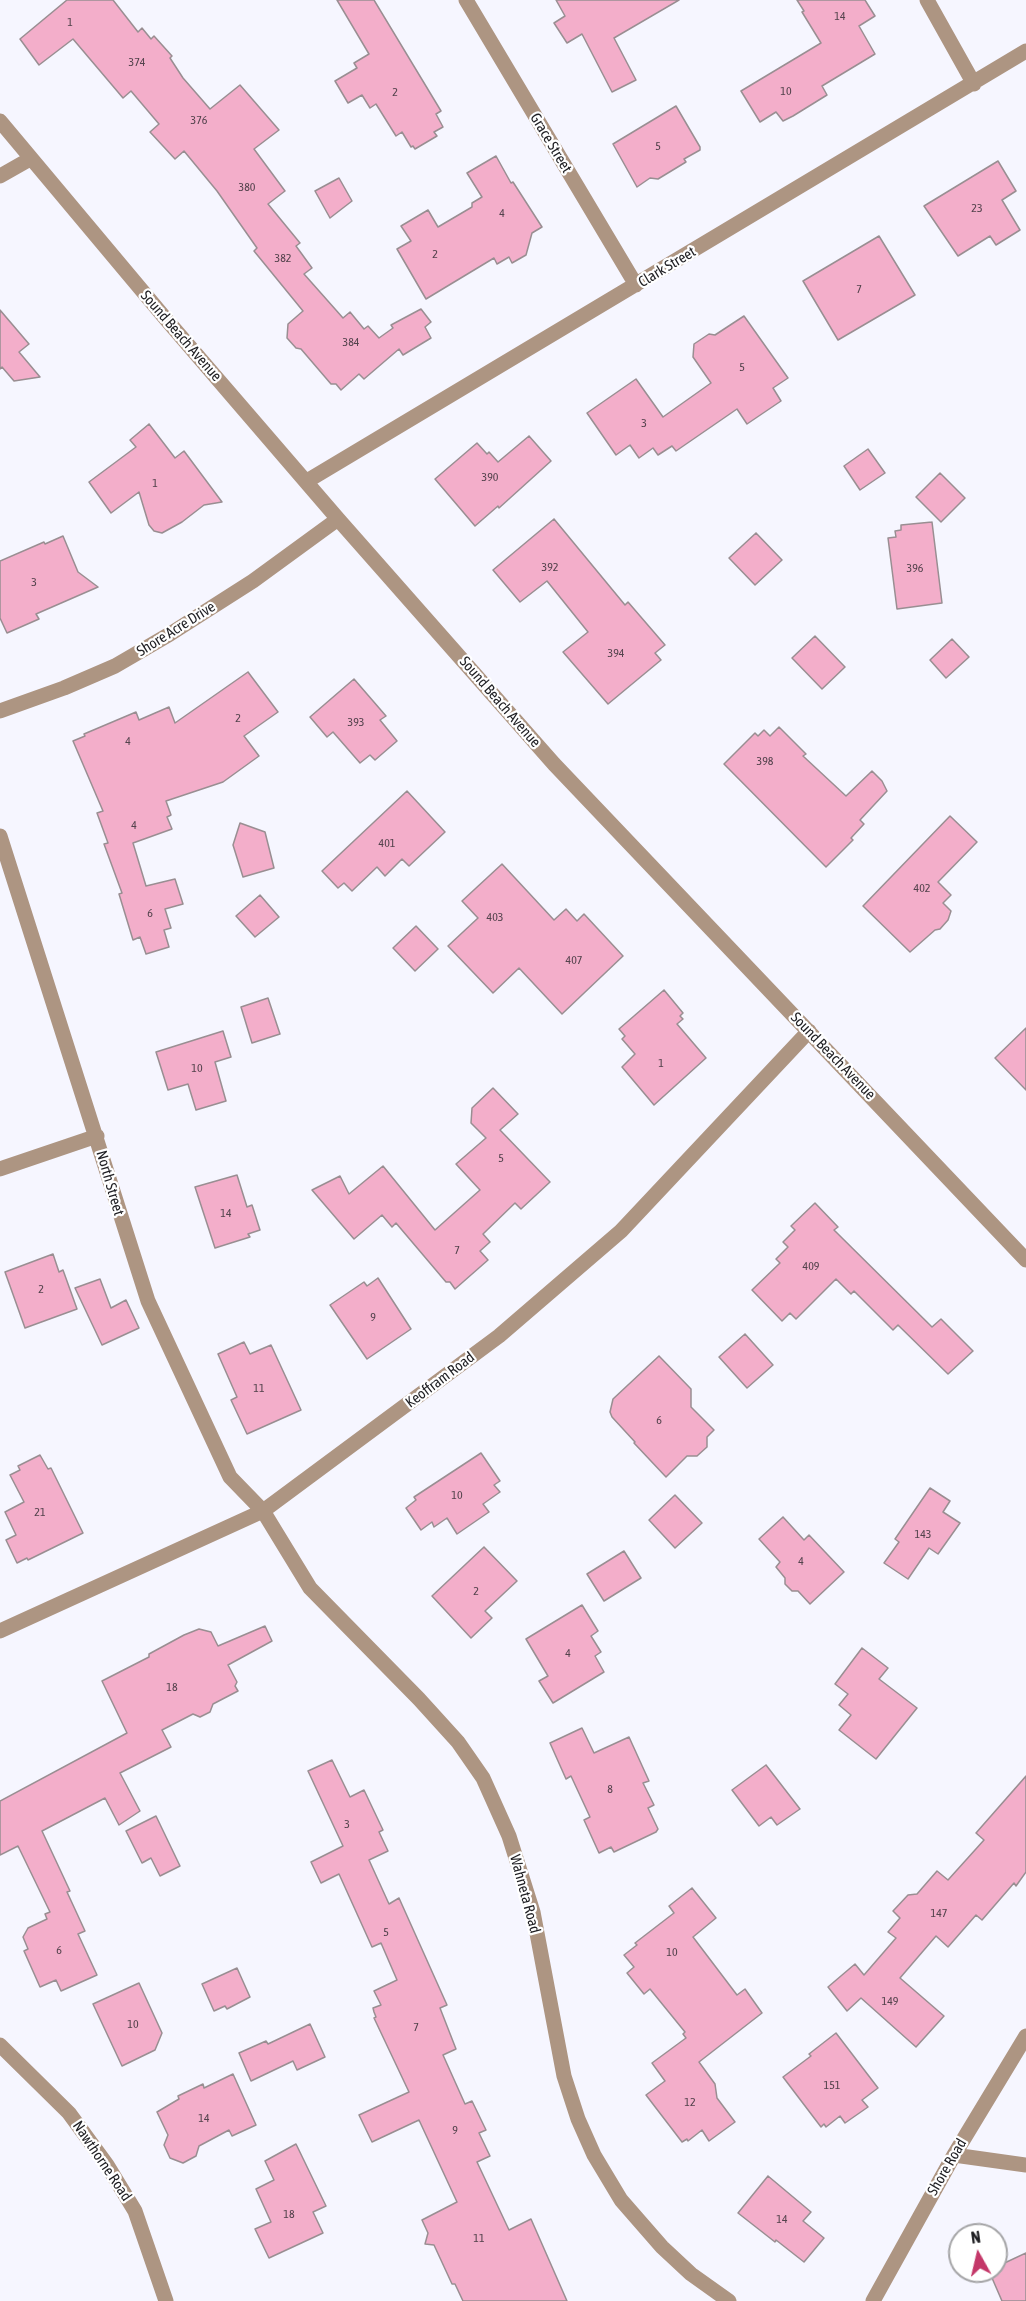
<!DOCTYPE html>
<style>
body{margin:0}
#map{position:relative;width:1026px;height:2301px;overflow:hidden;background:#f6f6ff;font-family:"Asap Condensed",sans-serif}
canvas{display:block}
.north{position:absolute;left:948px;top:2223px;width:60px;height:60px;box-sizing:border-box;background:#fff;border:2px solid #a5a5a7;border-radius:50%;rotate:352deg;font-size:16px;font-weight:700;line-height:24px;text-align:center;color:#1f1f23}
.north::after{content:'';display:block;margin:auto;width:21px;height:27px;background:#c43869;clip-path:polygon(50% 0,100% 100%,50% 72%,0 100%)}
</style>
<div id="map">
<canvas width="1026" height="2301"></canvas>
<div class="north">N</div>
</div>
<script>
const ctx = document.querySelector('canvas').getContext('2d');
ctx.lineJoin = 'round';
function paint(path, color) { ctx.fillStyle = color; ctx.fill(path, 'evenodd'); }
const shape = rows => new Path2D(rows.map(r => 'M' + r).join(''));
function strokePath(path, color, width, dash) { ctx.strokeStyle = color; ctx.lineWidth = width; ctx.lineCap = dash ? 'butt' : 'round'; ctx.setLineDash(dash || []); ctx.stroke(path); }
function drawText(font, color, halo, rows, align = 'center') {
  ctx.font = font + ' "Asap Condensed",sans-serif'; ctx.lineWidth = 4.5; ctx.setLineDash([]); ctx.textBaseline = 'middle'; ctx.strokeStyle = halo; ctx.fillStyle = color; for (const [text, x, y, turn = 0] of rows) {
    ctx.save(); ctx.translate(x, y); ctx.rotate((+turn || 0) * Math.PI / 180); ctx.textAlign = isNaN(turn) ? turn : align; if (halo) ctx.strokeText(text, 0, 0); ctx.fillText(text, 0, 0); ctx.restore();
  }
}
const building = shape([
 [67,0,113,0,138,32,142,28,151,39,154,36,172,56,170,58,183,78,210,109,240,85,279,130,254,149,285,191,268,204,300,243,296,246,312,268,304,274,343,318,350,312,364,329,368,326,379,338,393,328,391,325,421,309,431,322,425,327,431,338,403,355,399,349,364,379,359,374,341,390,336,384,331,384,301,349,296,348,287,338,288,324,303,311,254,251,257,248,217,191,184,151,175,159,150,132,159,124,131,91,123,98,73,39,39,65,20,39,67,0],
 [337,0,374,0,441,111,436,114,443,127,434,132,437,136,415,149,413,146,411,147,402,132,396,136,376,104,370,108,362,95,348,103,335,81,357,68,354,63,369,54,337,0],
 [556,0,679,0,614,38,636,80,612,92,582,34,567,43,554,23,565,16,556,0],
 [797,0,865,0,875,16,859,26,875,54,822,86,827,95,793,116,783,121,776,112,760,122,741,91,821,43,802,12,804,11,797,0],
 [676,106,700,147,700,150,684,159,686,162,658,179,650,178,637,187,613,144,676,106],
 [496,156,511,183,513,182,542,227,532,233,526,255,512,263,509,257,497,264,494,258,426,299,397,249,411,241,401,226,428,210,438,227,472,207,472,203,482,197,467,173,496,156],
 [998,161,1016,191,1002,200,1020,230,996,245,990,236,958,256,924,206,998,161],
 [339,178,352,201,330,218,315,191,339,178],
 [879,236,915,295,838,340,803,281,879,236],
 [0,310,29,344,19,352,40,377,14,381,2,367,0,369,0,310],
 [744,316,788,378,773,388,781,401,747,424,737,409,676,451,672,446,658,455,653,448,639,458,630,445,616,455,587,413,636,379,663,417,711,383,693,357,694,344,709,334,715,335,744,316],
 [149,424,175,458,184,451,222,502,204,505,182,522,162,533,154,531,149,525,139,492,111,513,89,482,136,447,130,440,149,424],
 [529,436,551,461,499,508,498,506,475,526,435,479,477,443,487,454,489,452,498,462,529,436],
 [868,449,885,473,860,490,844,466,868,449],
 [940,473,965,498,941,522,916,497,940,473],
 [554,519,625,605,628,602,665,645,655,653,661,660,608,704,563,652,588,632,547,581,520,602,493,570,554,519],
 [932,522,942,603,897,609,888,538,896,537,895,531,901,530,901,525,932,522],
 [756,533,782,560,755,585,729,558,756,533],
 [63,536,78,572,98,587,36,614,39,619,7,633,0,618,0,561,44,542,45,544,63,536],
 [815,636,845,667,822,689,792,658,815,636],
 [952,639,969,657,946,678,930,660,952,639],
 [248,672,278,712,244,736,259,756,223,782,166,801,171,815,167,817,172,829,133,843,146,886,175,879,183,904,165,909,171,928,164,930,169,947,146,954,140,937,133,940,119,894,122,893,104,844,108,843,97,813,103,811,73,741,85,736,84,734,136,712,139,720,169,707,175,723,248,672],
 [354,679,386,716,380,720,397,741,375,760,370,755,360,763,333,732,327,737,310,717,354,679],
 [779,727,806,754,803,756,846,796,872,771,882,781,887,791,860,820,864,824,851,838,853,840,826,867,724,764,755,733,758,736,764,730,770,736,779,727],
 [407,791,445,832,409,866,402,859,385,876,377,867,352,891,344,883,338,888,322,871,407,791],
 [950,816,977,842,938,882,951,895,943,903,951,911,948,920,940,929,935,930,910,952,863,906,950,816],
 [240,823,265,832,274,868,243,877,233,845,240,823],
 [502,864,554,920,566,909,577,921,584,914,623,956,562,1014,519,968,493,993,448,946,478,918,462,901,502,864],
 [260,895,279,917,255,937,236,916,260,895],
 [416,926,438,949,415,971,393,948,416,926],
 [664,990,683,1013,680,1016,683,1019,677,1024,706,1058,654,1105,622,1067,635,1054,622,1039,625,1036,619,1029,664,990],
 [268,998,280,1034,252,1043,241,1007,268,998],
 [1026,1028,1026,1090,995,1058,1026,1028],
 [223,1031,231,1057,215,1062,226,1101,196,1110,188,1084,168,1090,156,1052,223,1031],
 [493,1088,518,1114,500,1130,550,1182,521,1209,515,1203,483,1234,490,1242,480,1251,488,1260,455,1289,450,1282,446,1282,396,1223,392,1227,382,1215,354,1239,312,1190,340,1176,349,1194,383,1166,435,1230,480,1190,456,1164,486,1138,471,1123,472,1108,493,1088],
 [237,1175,247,1207,252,1205,260,1230,248,1234,250,1237,215,1248,195,1187,237,1175],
 [815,1203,838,1227,834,1230,932,1327,941,1319,973,1351,948,1374,898,1325,893,1330,854,1291,851,1294,836,1279,796,1319,790,1313,782,1321,752,1290,780,1263,776,1259,788,1247,783,1242,795,1230,791,1226,815,1203],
 [53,1254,59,1272,63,1270,77,1309,25,1328,5,1272,53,1254],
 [378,1278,411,1329,367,1359,330,1305,364,1282,367,1286,378,1278],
 [100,1279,111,1308,126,1300,139,1328,102,1345,75,1288,100,1279],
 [745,1334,773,1365,747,1388,719,1357,745,1334],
 [244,1342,250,1354,271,1345,301,1410,247,1434,231,1400,237,1397,218,1354,244,1342],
 [659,1356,691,1389,691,1407,714,1430,707,1437,707,1447,697,1456,687,1456,666,1477,634,1443,635,1442,612,1417,610,1412,613,1399,659,1356],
 [481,1453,500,1481,494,1485,500,1492,483,1504,489,1512,457,1534,447,1518,434,1527,432,1522,421,1530,406,1508,416,1500,414,1497,481,1453],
 [40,1455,48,1469,51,1468,83,1533,28,1560,27,1558,17,1563,6,1540,16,1535,5,1512,24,1502,10,1475,20,1470,18,1466,40,1455],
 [930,1488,950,1501,943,1512,960,1523,938,1554,929,1548,908,1579,884,1563,899,1542,895,1539,930,1488],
 [675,1495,702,1523,675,1548,649,1520,675,1495],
 [783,1517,804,1540,809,1535,844,1572,810,1604,798,1591,792,1591,785,1584,785,1578,776,1567,780,1562,759,1539,783,1517],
 [484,1547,517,1581,485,1611,492,1618,471,1638,432,1596,484,1547],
 [624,1551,641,1578,604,1601,587,1574,624,1551],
 [582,1605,598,1631,591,1636,601,1652,595,1656,604,1672,553,1703,539,1681,548,1676,526,1639,582,1605],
 [265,1626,272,1641,228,1665,237,1682,235,1686,238,1691,213,1704,210,1712,200,1717,193,1714,162,1730,171,1747,120,1773,140,1811,119,1825,105,1798,42,1831,70,1891,67,1892,85,1931,78,1934,97,1975,61,1991,56,1980,40,1987,24,1951,28,1949,23,1937,28,1928,47,1919,45,1914,50,1912,18,1846,0,1855,0,1801,127,1733,102,1681,149,1657,149,1654,184,1635,199,1629,211,1632,218,1646,265,1626],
 [862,1648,888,1668,879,1679,917,1708,876,1759,839,1730,851,1715,839,1705,848,1694,835,1684,862,1648],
 [582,1728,594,1753,629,1737,649,1781,643,1783,654,1805,648,1808,658,1829,656,1832,614,1852,611,1847,599,1853,584,1820,590,1817,571,1776,566,1779,550,1743,582,1728],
 [332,1760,350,1797,364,1790,383,1830,379,1832,388,1851,369,1860,389,1904,399,1898,447,2005,440,2008,456,2049,443,2055,465,2104,472,2101,486,2130,479,2133,490,2156,477,2162,509,2230,531,2219,567,2301,463,2301,455,2284,452,2284,434,2245,425,2244,428,2233,422,2220,457,2202,419,2120,372,2142,359,2115,409,2092,374,2018,376,2017,374,2012,373,2008,381,2005,374,1991,397,1980,381,1943,372,1947,339,1874,321,1883,311,1862,343,1846,308,1771,332,1760],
 [766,1765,800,1809,777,1825,771,1817,759,1826,732,1790,766,1765],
 [1026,1776,1026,1872,1016,1886,1014,1883,982,1920,976,1915,948,1947,936,1936,900,1978,944,2016,916,2047,861,1998,847,2011,828,1987,855,1964,864,1975,896,1938,888,1932,900,1918,893,1911,908,1895,917,1894,937,1871,948,1880,984,1840,976,1833,1026,1776],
 [156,1816,180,1866,160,1876,151,1858,142,1863,126,1831,156,1816],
 [692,1888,716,1918,693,1937,737,1995,745,1989,762,2013,699,2062,715,2084,717,2098,735,2122,709,2141,702,2130,688,2141,687,2139,682,2142,646,2095,665,2081,652,2063,686,2038,683,2034,685,2032,650,1989,644,1994,627,1973,634,1967,624,1955,637,1945,635,1943,674,1913,669,1906,692,1888],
 [237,1968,250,1997,227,2009,225,2006,214,2011,202,1984,237,1968],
 [139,1983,162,2033,155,2050,122,2066,93,2004,139,1983],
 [310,2024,325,2057,297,2070,293,2061,251,2081,239,2053,266,2041,268,2044,310,2024],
 [836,2033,878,2088,862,2100,868,2107,845,2123,840,2116,826,2127,824,2124,821,2127,783,2077,811,2056,809,2054,836,2033],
 [233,2074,256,2125,232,2136,229,2130,199,2146,196,2156,183,2163,170,2158,164,2145,168,2135,157,2112,179,2099,178,2096,203,2084,204,2088,233,2074],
 [296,2144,326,2206,313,2212,323,2233,269,2258,255,2229,271,2222,256,2189,274,2180,265,2161,296,2144],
 [768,2176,811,2212,803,2221,824,2238,804,2262,776,2240,775,2242,738,2213,768,2176],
 [1026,2253,1026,2301,1002,2301,989,2271,996,2271,996,2267,1026,2253]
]);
const street = shape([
 [466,0,636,285],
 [927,0,974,84],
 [0,121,165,318,338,519,554,764,1026,1260],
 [0,176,30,159],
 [307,481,1026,51],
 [0,711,64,688,115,666,170,634,253,581,338,519],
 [0,836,148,1301,230,1477,263,1511,310,1588,419,1699,458,1742,483,1778,509,1836,533,1912,564,2076,578,2119,594,2155,621,2200,662,2247,691,2274,729,2301],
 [0,1169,97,1136],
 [0,1631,263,1511,499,1336,621,1231,809,1031],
 [0,2045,69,2113,107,2165,135,2211,166,2301],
 [954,2155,1026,2165],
 [873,2301,954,2155,1026,2036]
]);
const numberNames = [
 ["14",840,16],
 ["1",70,22],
 ["374",137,62],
 ["10",786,91],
 ["2",395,92],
 ["376",199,120],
 ["5",658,146],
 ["380",247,187],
 ["23",977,208],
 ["4",502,213],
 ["2",435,254],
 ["382",283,258],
 ["7",859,289],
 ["384",351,342],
 ["5",742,367],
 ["3",644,423],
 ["390",490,477],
 ["1",155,483],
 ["392",550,567],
 ["396",915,568],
 ["3",34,582],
 ["394",616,653],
 ["2",238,718],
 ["393",356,722],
 ["4",128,741],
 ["398",765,761],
 ["4",134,825],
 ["401",387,843],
 ["402",922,888],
 ["6",150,913],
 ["403",495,917],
 ["407",574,960],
 ["1",661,1063],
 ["10",197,1068],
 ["5",501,1158],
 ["14",226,1213],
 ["7",457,1250],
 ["409",811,1266],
 ["2",41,1289],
 ["9",373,1317],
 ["11",259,1388],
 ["6",659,1420],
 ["10",457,1495],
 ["21",40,1512],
 ["143",923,1534],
 ["4",801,1561],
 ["2",476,1591],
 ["4",568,1653],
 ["18",172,1687],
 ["8",610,1789],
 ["3",347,1824],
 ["147",939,1913],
 ["5",386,1932],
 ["6",59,1950],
 ["10",672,1952],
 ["149",890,2001],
 ["10",133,2024],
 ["7",416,2027],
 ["151",832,2085],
 ["12",690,2102],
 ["14",204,2118],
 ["9",455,2130],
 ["18",289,2214],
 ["14",782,2219],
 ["11",479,2238]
];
const streetNames = [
 ["Grace Street",551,143,59],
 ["Clark Street",667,267,-31],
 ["Sound Beach Avenue",181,336,49],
 ["Shore Acre Drive",176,629,-32],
 ["Sound Beach Avenue",500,702,49],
 ["Sound Beach Avenue",833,1056,46],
 ["North Street",110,1183,74],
 ["Keoffram Road",440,1380,-37],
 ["Wahneta Road",525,1894,75],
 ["Nawthorne Road",102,2161,56],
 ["Shore Road",947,2167,-60]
];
paint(building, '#f3aeca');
strokePath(building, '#998e92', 1.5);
strokePath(street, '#ad9582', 15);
drawText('12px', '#54434d', null, numberNames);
drawText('15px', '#1f1f23', '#fff', streetNames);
</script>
